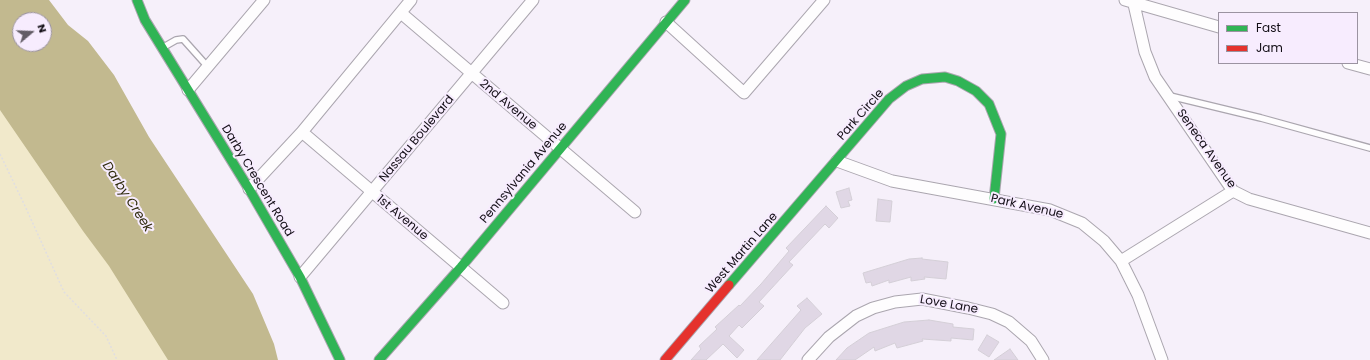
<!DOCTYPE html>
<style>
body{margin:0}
#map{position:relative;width:1370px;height:360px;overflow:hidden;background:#f6f0fa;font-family:Poppins,sans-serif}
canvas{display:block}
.legend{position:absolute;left:1218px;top:12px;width:140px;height:52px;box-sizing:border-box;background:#f7ecfe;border:1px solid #9b93a1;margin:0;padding:5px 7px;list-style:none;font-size:12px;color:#120d15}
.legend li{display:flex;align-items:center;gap:8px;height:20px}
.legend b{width:20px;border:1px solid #9b93a1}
.north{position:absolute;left:12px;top:12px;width:40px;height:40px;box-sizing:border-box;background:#f7ecfe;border:1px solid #9b93a1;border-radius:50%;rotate:71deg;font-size:11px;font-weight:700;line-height:16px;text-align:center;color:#120d15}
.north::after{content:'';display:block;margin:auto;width:14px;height:18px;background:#625c65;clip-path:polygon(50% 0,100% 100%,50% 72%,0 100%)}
</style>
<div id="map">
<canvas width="1370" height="360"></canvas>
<ul class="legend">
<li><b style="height:5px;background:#30b455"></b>Fast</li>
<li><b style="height:5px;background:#e5322d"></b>Jam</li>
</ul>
<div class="north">N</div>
</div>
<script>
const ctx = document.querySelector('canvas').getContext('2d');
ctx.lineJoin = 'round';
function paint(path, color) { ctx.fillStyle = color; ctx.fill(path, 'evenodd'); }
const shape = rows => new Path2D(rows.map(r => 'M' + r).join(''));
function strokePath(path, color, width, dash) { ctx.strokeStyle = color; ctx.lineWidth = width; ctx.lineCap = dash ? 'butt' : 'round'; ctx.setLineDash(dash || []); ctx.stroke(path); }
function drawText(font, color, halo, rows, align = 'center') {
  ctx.font = font + ' Poppins,sans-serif'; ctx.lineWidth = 4; ctx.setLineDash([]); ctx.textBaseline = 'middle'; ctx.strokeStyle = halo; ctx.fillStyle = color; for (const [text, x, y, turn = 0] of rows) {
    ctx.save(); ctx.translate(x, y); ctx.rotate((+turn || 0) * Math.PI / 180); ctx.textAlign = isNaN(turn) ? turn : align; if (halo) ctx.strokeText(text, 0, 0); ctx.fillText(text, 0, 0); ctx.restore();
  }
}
const green = shape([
 [0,84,175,360,0,360]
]);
const water = shape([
 [0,0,49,0,68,25,88,41,114,75,149,137,253,294,274,344,278,360,168,360,109,266,83,231,0,110],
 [20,20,44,20,44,44,20,44]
]);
const building = shape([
 [849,188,852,200,848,201,850,206,841,208,836,192,849,188],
 [878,199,892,201,890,222,876,221,878,199],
 [826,206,838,218,829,228,825,224,789,262,793,265,759,302,764,306,742,328,739,325,729,336,744,350,737,358,723,344,706,360,691,360,701,349,699,346,717,329,715,327,739,305,740,306,761,284,789,251,786,248,826,206],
 [922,258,922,259,948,262,946,279,924,277,925,279,911,281,911,277,889,283,889,280,872,286,871,282,866,283,863,273,909,259,922,258],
 [807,298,822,314,805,328,780,360,757,360,801,310,797,306,807,298],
 [929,320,953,324,953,327,974,329,973,340,951,338,951,341,922,339,923,341,897,348,895,343,875,351,874,347,855,360,836,360,847,348,869,333,904,322,929,320],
 [987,335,999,342,989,357,978,350,987,335],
 [1010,349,1018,360,994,360,1010,349]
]);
const path = shape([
 [0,154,25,206,64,292,106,336,117,360]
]);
const lane = shape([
 [162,48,176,40,183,39,208,67],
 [1170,96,1261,118,1370,148]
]);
const street = shape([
 [1125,0,1219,27],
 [1133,0,1145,52,1155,77,1233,191,1249,199,1370,233],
 [401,13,635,212],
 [666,22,744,93,824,0],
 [1348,63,1370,69],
 [188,90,264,0],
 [302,132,503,303],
 [837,161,892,181,1050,210,1082,223,1104,241,1121,261,1138,295,1162,360],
 [249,189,302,132,411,0],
 [1121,261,1233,191],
 [300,277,533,0],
 [808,360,829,337,856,316,873,308,895,302,922,299,968,308,992,314,1009,322,1031,341,1043,360]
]);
const fast = shape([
 [137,0,145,20,249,189,300,277,340,360],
 [729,285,889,99,906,86,922,79,945,77,958,81,976,91,989,104,1001,134,994,199],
 [379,360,461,267,685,0]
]);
const jam = shape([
 [665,360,729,285]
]);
const streetNames = [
 ["2nd Avenue",508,105,40],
 ["Park Circle",861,115,-49],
 ["Nassau Boulevard",417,139,-50],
 ["Seneca Avenue",1206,149,55],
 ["Pennsylvania Avenue",524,173,-50],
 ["Darby Crescent Road",257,181,59],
 ["Park Avenue",1027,207,13],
 ["1st Avenue",402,218,40],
 ["West Martin Lane",742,253,-49],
 ["Love Lane",949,305,10]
];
const waterNames = [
 ["Darby Creek",127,197,57]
];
paint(green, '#f1e9cb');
paint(water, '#c2b98f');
paint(building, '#e0d7e5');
strokePath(building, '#d4cfd7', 1);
strokePath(lane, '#aba6af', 8);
strokePath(street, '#aba6af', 13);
strokePath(fast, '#aba6af', 11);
strokePath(jam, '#aba6af', 11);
strokePath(path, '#e0dee1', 1.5, [2, 2]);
strokePath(lane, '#fefdfe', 5.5);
strokePath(street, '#fefdfe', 11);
strokePath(fast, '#30b455', 9);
strokePath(jam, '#e5322d', 9);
drawText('12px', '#120d15', '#f7ecfe', streetNames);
drawText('italic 13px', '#302c0e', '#f7ecfe', waterNames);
</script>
